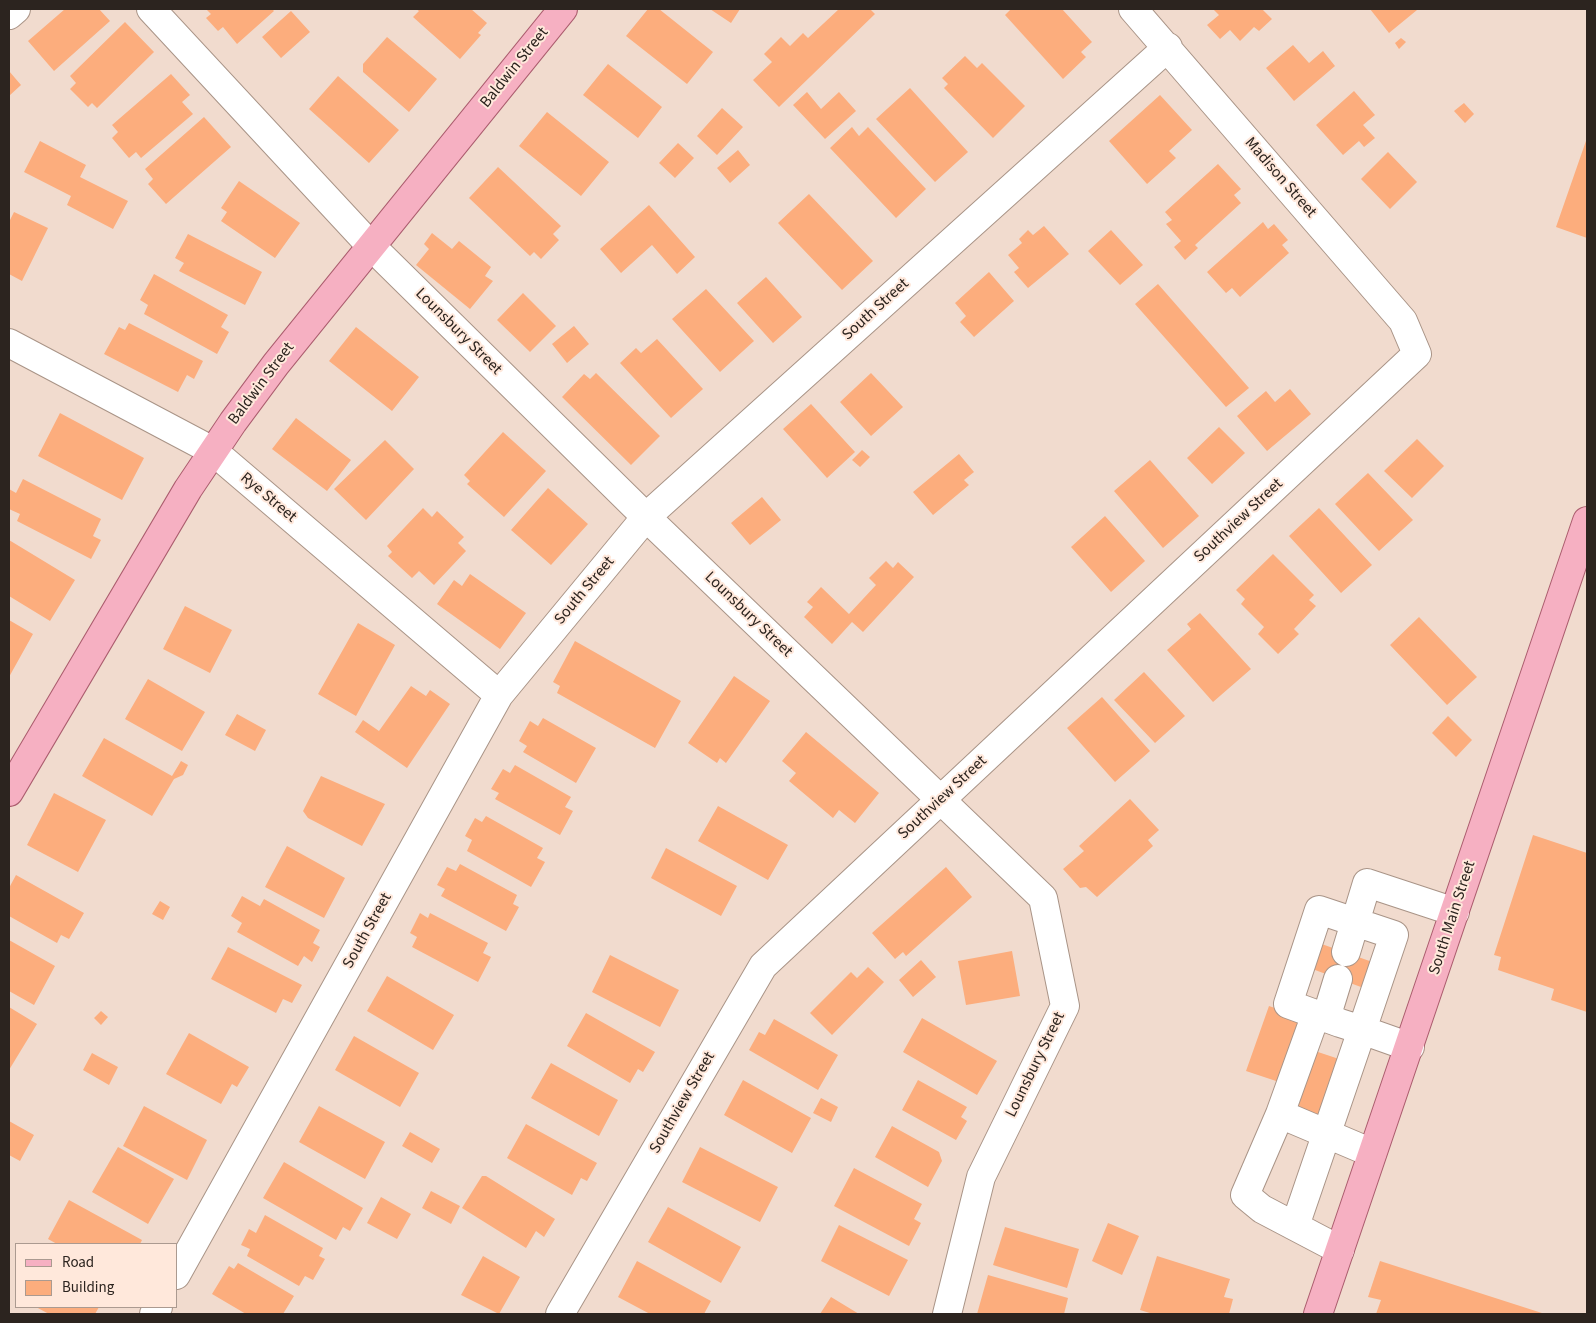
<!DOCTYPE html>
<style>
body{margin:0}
#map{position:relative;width:1596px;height:1323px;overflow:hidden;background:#f1dbce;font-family:"Source Sans 3",sans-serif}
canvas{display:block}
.frame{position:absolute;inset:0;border:10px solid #2c241f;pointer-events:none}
.legend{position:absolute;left:15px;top:1243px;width:162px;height:65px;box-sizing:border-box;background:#ffe8db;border:1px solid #ab9a90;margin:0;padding:6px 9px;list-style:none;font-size:15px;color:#2c241f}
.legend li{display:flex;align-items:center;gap:10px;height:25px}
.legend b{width:25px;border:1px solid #ab9a90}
</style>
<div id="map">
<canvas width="1596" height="1323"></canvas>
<div class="frame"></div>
<ul class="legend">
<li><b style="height:6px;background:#f6b0c2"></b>Road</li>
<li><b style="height:14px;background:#fcad7d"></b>Building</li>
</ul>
</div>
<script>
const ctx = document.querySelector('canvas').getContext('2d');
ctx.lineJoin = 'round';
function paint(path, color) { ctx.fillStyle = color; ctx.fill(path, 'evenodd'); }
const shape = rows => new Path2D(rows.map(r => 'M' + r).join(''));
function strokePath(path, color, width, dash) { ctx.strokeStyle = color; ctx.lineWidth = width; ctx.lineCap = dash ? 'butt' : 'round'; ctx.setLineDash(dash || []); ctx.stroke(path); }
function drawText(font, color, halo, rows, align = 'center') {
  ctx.font = font + ' "Source Sans 3",sans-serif'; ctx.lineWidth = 4; ctx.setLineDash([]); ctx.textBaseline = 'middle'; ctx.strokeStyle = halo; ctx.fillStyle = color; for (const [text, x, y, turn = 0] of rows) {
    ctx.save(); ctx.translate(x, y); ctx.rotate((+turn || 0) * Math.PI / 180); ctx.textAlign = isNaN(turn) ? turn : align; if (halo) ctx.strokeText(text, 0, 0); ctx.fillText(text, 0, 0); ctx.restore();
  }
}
const building = shape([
 [65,9,99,9,110,21,54,71,28,41],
 [206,9,272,9,274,11,237,44,223,27,218,31,206,18,211,14],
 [416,9,471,9,487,23,478,33,481,35,460,59,413,17,419,11],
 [648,9,659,9,713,52,687,84,626,36],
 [710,9,740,9,731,23],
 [839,9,870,9,875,14,779,107,753,80,772,62,764,54,781,37,790,46,803,33,808,38],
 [1011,9,1062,9,1092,42,1081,52,1086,57,1063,79,1005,15],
 [1213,9,1262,9,1272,19,1259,31,1254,27,1240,41,1230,30,1220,39,1207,25,1219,15],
 [1370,9,1416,9,1417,10,1389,33],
 [291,11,310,32,281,58,262,37],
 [125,22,154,52,97,108,92,103,88,107,70,89,76,83,70,76],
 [387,37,437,79,409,112,363,72,363,64],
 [1401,38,1406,42,1399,49,1395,43],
 [1293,45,1309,63,1323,51,1335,66,1294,101,1266,68],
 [965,56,977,68,982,63,1025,106,993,138,944,88,948,84,942,78],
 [608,64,662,107,638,138,583,95],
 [9,71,21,85,9,96],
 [171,74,190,95,182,102,193,114,141,158,136,152,129,158,112,138,118,132,112,125],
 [338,76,399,130,369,163,309,109],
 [910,88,968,152,935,182,876,119],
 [1354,91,1375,115,1363,125,1375,138,1364,147,1359,141,1343,155,1316,125],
 [807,92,821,109,839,92,856,111,825,139,793,105],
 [1160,95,1192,130,1169,151,1176,158,1147,184,1109,141],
 [1464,103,1474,114,1465,123,1454,111],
 [722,108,743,127,717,155,697,136],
 [547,112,609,162,581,196,519,146],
 [204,117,231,147,166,204,148,184,153,179,145,169],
 [852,127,859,136,868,127,926,189,896,218,830,148],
 [1587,138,1587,238,1556,227],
 [40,141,86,165,80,177,128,201,113,229,67,205,71,196,24,172],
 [678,143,694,158,675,178,659,163],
 [738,150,750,165,730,183,717,168],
 [1388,152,1417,182,1390,209,1361,179],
 [1218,164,1241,189,1234,195,1241,203,1195,245,1198,248,1185,260,1174,247,1181,241,1166,224,1172,220,1165,212],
 [498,167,561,226,553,234,559,240,541,259,534,252,530,256,469,198],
 [239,181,300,223,275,258,221,221,227,212,221,208],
 [809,194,873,261,842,290,778,223],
 [649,205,695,257,677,274,652,245,621,273,600,249],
 [14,212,48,228,22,281,9,274,9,222],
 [1263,222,1268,229,1274,224,1288,240,1282,245,1289,253,1240,297,1232,288,1226,293,1207,272],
 [1044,226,1069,254,1028,288,1014,272,1019,268,1008,255,1022,243,1019,239,1028,230,1033,235],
 [1111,230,1143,265,1120,285,1088,251],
 [432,233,452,249,459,241,491,267,485,276,493,281,470,309,416,265,429,249,424,244],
 [188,234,262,272,245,305,179,271,184,263,175,258],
 [989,272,1014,301,974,337,960,322,966,316,955,303],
 [154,274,228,315,221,327,229,332,217,354,144,314,148,305,140,300],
 [766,277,802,317,773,343,737,303],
 [1158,284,1249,388,1226,407,1135,304],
 [706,289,754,341,720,372,672,319],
 [523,293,556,326,530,352,497,320],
 [129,323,203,361,194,379,187,375,178,392,104,354,119,327,125,330],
 [574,326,589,344,567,363,552,344],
 [356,327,419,377,392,411,329,361],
 [657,339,703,389,671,418,620,363,636,348,641,353],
 [596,373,660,436,631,465,562,397,584,374,590,379],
 [871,373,903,407,871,436,840,402],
 [1290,389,1311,414,1267,451,1237,416,1266,391,1275,402],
 [811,404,855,452,827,478,783,429],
 [60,413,144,458,122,500,38,456],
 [296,418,351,460,327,491,272,449],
 [1219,427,1245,453,1212,484,1187,458],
 [503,432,546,471,504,517,467,484,470,481,464,475],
 [1417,439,1444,466,1412,498,1384,471],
 [385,440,414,469,366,520,334,489],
 [862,450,870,457,860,467,852,460],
 [959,454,974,472,964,480,969,485,933,515,913,492],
 [1150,460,1199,516,1163,548,1114,491],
 [1368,473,1413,520,1379,551,1335,504],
 [23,479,101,519,93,536,101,540,91,559,17,521,20,514,9,509,9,489,16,493],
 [548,488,588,524,551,565,511,530],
 [762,497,781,520,750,545,731,523],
 [423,508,432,517,437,511,464,537,458,543,466,551,434,585,419,571,412,578,388,556,392,552,387,546],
 [1319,508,1372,565,1341,593,1289,536],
 [1105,516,1145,561,1111,592,1071,547],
 [9,540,75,580,50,621,9,596],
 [1273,554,1314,595,1309,600,1316,606,1294,629,1299,634,1278,654,1258,634,1264,627,1241,604,1245,599,1236,590],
 [886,561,893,568,898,562,914,577,863,632,852,622,832,644,804,617,813,607,807,602,821,587,849,614,876,585,869,578],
 [470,574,526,613,500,649,437,604,454,580,462,586],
 [185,606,232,630,210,673,163,649],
 [1200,613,1251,669,1213,702,1167,650,1191,629,1187,624],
 [1419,617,1477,677,1447,705,1390,645],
 [9,620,33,634,9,677],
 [358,623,395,645,356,716,318,694],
 [575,641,681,701,655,748,557,693,560,686,553,682],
 [1144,672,1185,716,1155,743,1114,700],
 [734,676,770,701,726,763,720,758,717,763,688,743],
 [148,679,205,712,182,751,125,719],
 [411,686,426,696,430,690,450,704,407,768,355,732,363,720,379,731],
 [1102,697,1150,751,1115,782,1067,728],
 [237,714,266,730,255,751,225,735],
 [1448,716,1472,740,1456,757,1432,733],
 [543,718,596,748,576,783,523,752,527,746,519,741,530,721,538,726],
 [806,732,879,793,855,823,839,810,833,818,789,781,796,773,782,761],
 [104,738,172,776,181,761,188,765,183,775,174,779,152,816,82,776],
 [515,765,571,797,565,807,573,811,560,835,495,799,499,793,491,789,503,769,510,773],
 [321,776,385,804,362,846,308,818,303,811],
 [54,793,106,820,78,872,27,845],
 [1130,799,1159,830,1148,840,1153,846,1097,897,1086,887,1080,888,1063,869,1084,851,1079,846],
 [718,806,788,845,768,880,698,841],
 [486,816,543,848,537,858,545,862,531,887,467,851,472,840,465,836,475,818,482,822],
 [1533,835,1587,853,1587,1012,1551,1000,1554,989,1498,970,1501,957,1494,955],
 [287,846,345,878,324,918,265,887],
 [666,848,737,886,721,916,651,878],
 [460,864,517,895,513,904,519,907,506,931,441,896,445,889,437,885,447,867,456,871],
 [946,867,972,897,906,956,903,952,895,959,872,933],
 [16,875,84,913,69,939,61,935,57,943,9,916,9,888],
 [242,896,260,906,264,899,320,930,313,943,320,947,312,962,304,956,298,966,237,932,242,923,231,916],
 [160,901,170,907,163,920,152,914],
 [420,913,428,918,430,913,488,943,483,953,491,957,478,982,412,947,417,937,410,933],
 [9,940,55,966,34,1005,9,991],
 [1316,942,1378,964,1369,990,1307,967],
 [228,947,302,985,292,1003,283,999,276,1013,211,979],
 [1012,951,1020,996,966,1005,958,961],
 [610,955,679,990,660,1027,592,992],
 [921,960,936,977,913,997,899,980],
 [868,967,884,982,832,1035,810,1013,851,972,857,978],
 [387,976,454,1015,433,1050,367,1011],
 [1269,1006,1310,1020,1288,1085,1246,1071],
 [9,1007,37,1024,9,1070],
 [101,1011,108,1017,101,1025,94,1018],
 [586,1013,655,1052,643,1072,638,1069,630,1083,567,1046],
 [922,1018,997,1061,977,1095,903,1052],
 [774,1019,838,1055,818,1090,749,1050,759,1032,765,1035],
 [189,1033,249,1067,237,1087,232,1084,221,1104,166,1074],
 [354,1036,419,1073,400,1107,335,1070],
 [1312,1050,1345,1061,1325,1119,1292,1108],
 [92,1053,118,1067,109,1085,83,1070],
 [551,1063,618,1100,599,1136,531,1098],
 [743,1080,811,1118,792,1153,724,1115],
 [918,1080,967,1107,961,1117,967,1121,956,1140,902,1110],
 [821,1098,838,1107,831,1122,813,1113],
 [144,1106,207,1140,187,1180,123,1146],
 [319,1106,385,1142,365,1179,299,1142],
 [9,1121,34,1135,20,1161,9,1155],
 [526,1124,597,1163,587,1181,581,1178,572,1195,507,1158],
 [892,1126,939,1152,942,1161,928,1187,875,1157],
 [410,1132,440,1149,432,1163,402,1146],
 [118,1147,174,1179,148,1224,92,1192],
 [700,1147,778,1187,760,1222,682,1182],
 [284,1162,363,1208,350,1231,343,1227,336,1240,263,1198],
 [854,1168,922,1204,914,1219,921,1223,909,1246,834,1206],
 [482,1176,486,1176,555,1219,544,1237,536,1231,526,1248,462,1208],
 [431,1191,460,1206,451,1224,422,1208],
 [381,1197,411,1214,397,1239,367,1223],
 [69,1200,142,1240,140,1244,57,1244,48,1239],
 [668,1207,741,1247,721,1283,648,1242],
 [265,1215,323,1248,319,1256,325,1259,313,1280,305,1276,299,1286,247,1256,250,1249,241,1245,249,1229,256,1233],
 [1108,1223,1139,1236,1122,1275,1092,1261],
 [839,1225,908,1260,889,1296,821,1261],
 [1005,1227,1079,1249,1067,1288,993,1265],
 [483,1256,520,1277,499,1314,461,1295],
 [1157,1256,1230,1279,1224,1297,1233,1299,1229,1314,1153,1314,1140,1310],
 [637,1261,711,1301,704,1314,650,1314,618,1297],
 [1380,1261,1545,1314,1376,1314,1381,1300,1368,1297],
 [238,1263,294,1296,283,1314,246,1314,212,1294,229,1266,234,1269],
 [988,1275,1068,1298,1064,1314,977,1314],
 [831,1297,859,1314,820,1314],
 [36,1307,99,1307,95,1314,49,1314]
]);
const minor = shape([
 [151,9,371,246,646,517,1043,898,1065,1006,981,1177,947,1314],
 [9,15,16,9],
 [9,343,213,451,499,695],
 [1346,952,1367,883,1455,912],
 [1326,1018,1338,979],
 [1280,1114,1316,1014],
 [1295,1226,1362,1030,1394,935,1319,910,1288,1004,1340,1023,1362,1030,1410,1047],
 [1340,1250,1262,1209,1245,1195,1280,1114,1372,1153],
 [176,1275,499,695,646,517,1168,47],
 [154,1314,158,1307],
 [560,1314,763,966,1417,354,1403,321,1133,9]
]);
const major = shape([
 [9,792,188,489,233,422,276,364,563,9],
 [1318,1314,1587,521]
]);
const streetNames = [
 ["Baldwin Street",515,68,-51],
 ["Madison Street",1280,178,49],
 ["South Street",876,310,-42],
 ["Lounsbury Street",458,332,45],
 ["Baldwin Street",262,384,-53],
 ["Rye Street",268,498,40],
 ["Southview Street",1239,521,-43],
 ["South Street",585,591,-50],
 ["Lounsbury Street",748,615,44],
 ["Southview Street",943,798,-43],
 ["South Main Street",1453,918,-72],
 ["South Street",368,931,-61],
 ["Lounsbury Street",1036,1065,-64],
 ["Southview Street",683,1103,-60]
];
paint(building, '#fcad7d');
strokePath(minor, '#a99487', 30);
strokePath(major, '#ab5d6e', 30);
strokePath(minor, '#fff', 28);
strokePath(major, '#f6b0c2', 28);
drawText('16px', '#2c241f', '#ffe8db', streetNames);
</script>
